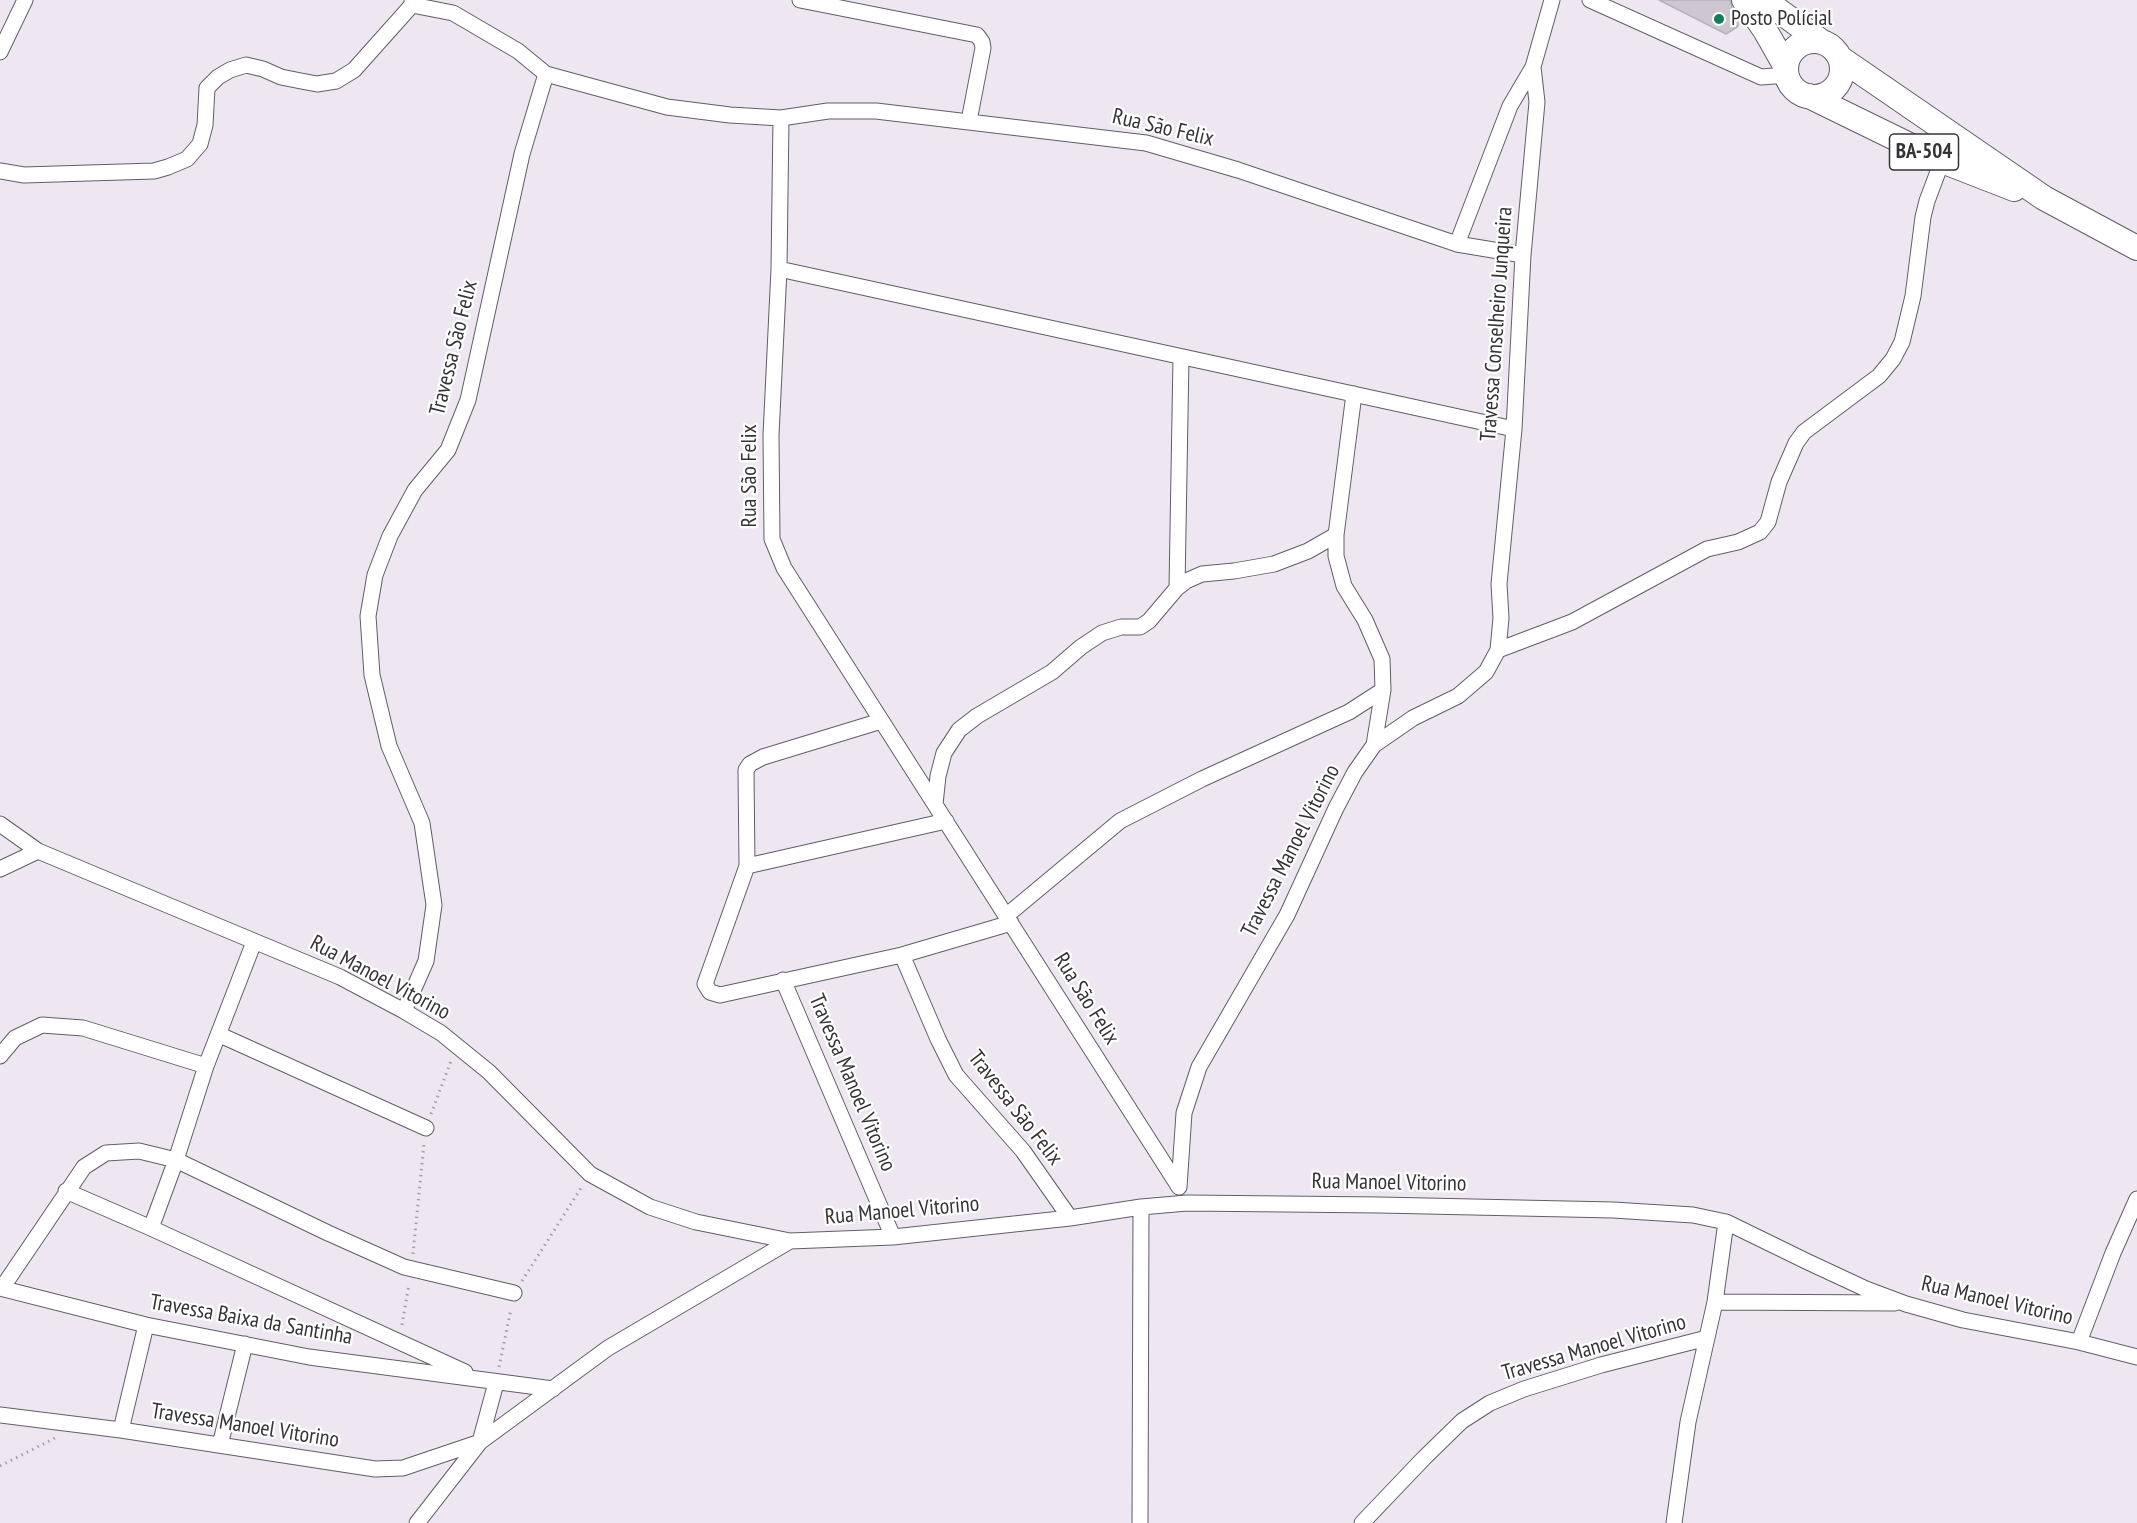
<!DOCTYPE html>
<meta charset="utf-8">
<style>
body{margin:0}
canvas{display:block;background:#eee7f1}
</style>
<canvas width="2137" height="1523"></canvas>
<script>
const ctx = document.querySelector('canvas').getContext('2d');
ctx.lineJoin = 'round';
function paint(path, color) { ctx.fillStyle = color; ctx.fill(path, 'evenodd'); }
const shape = rows => new Path2D(rows.map(r => 'M' + r).join(''));
function strokePath(path, color, width, dash) { ctx.strokeStyle = color; ctx.lineWidth = width; ctx.lineCap = dash ? 'butt' : 'round'; ctx.setLineDash(dash || []); ctx.stroke(path); }
function drawText(font, color, halo, rows, align = 'center') {
  ctx.font = font + ' "PT Sans Narrow",sans-serif'; ctx.lineWidth = 4.5; ctx.setLineDash([]); ctx.textBaseline = 'middle'; ctx.strokeStyle = halo; ctx.fillStyle = color; for (const [text, x, y, turn = 0] of rows) {
    ctx.save(); ctx.translate(x, y); ctx.rotate((+turn || 0) * Math.PI / 180); ctx.textAlign = isNaN(turn) ? turn : align; if (halo) ctx.strokeText(text, 0, 0); ctx.fillText(text, 0, 0); ctx.restore();
  }
}
const building = shape([
 [1659,0,1730,0,1732,8,1740,20,1740,22,1737,27,1726,34,1659,0]
]);
const path = shape([
 [431,1114,451,1061],
 [413,1254,424,1144],
 [522,1281,581,1188],
 [402,1325,409,1284],
 [499,1367,511,1309],
 [0,1466,55,1438]
]);
const street = shape([
 [800,0,977,35,982,42,983,48,969,121],
 [1590,0,1761,77,1787,75],
 [0,52,25,0],
 [546,74,667,107,730,115,781,118,828,111,876,111,1146,143,1238,170,1457,244,1523,255],
 [781,118,779,269,771,435,772,539,784,568,1179,1187],
 [0,171,24,175,154,171,168,167,187,159,200,144,205,125,207,88,218,77,230,70,246,65,263,69,281,77,301,81,317,84,336,81,354,70,412,5],
 [1457,244,1510,106,1533,67],
 [779,269,1514,429],
 [1354,394,1336,535,1336,556,1344,586,1365,620,1382,659,1383,690,1374,745],
 [1177,588,1181,357],
 [1498,650,1572,622,1707,549,1738,542,1760,532,1768,522,1779,482,1796,443,1804,432,1879,376,1893,359,1902,342,1913,296,1923,217,1927,201,1942,161],
 [881,721,763,757,750,764,746,770,747,866,705,984,710,992,720,995,902,955,1011,923],
 [935,804,938,776,944,753,959,730,977,716,1052,672,1081,647,1102,633,1121,627,1140,627,1149,621,1177,588,1186,581,1202,574,1234,571,1274,564,1308,551,1336,535],
 [0,824,38,851,340,977,404,1011,441,1033,489,1072,590,1174,650,1207,696,1222,790,1241,893,1237,1070,1218,1141,1207,1187,1203,1380,1205,1613,1210,1693,1215,1726,1222,1808,1262,1866,1289,1906,1304,1963,1320,2079,1342,2137,1357],
 [747,866,946,821],
 [0,869,38,851],
 [1006,916,1120,821,1202,779,1349,712,1383,690],
 [902,955,938,1039,956,1075,1023,1151,1070,1218],
 [783,980,893,1237],
 [404,1011,426,961,434,905,422,823,389,746,372,675,368,616,375,575,390,536,415,490,448,450,468,400,522,154,546,74,518,51,453,13,412,5,412,0],
 [220,1035,426,1128],
 [0,1056,15,1038,42,1025,83,1028,206,1066],
 [1179,1187,1184,1113,1199,1067,1287,915,1336,808,1355,772,1374,745,1413,718,1458,696,1486,672,1498,650,1501,618,1499,584,1514,429,1523,255,1537,102,1533,67,1552,0],
 [66,1191,151,1228,465,1372],
 [151,1228,176,1160,206,1066,254,942],
 [0,1288,146,1325,309,1357,553,1389],
 [2,1288,84,1167,106,1153,139,1151,176,1160,328,1233,404,1267,514,1293],
 [1715,1302,1895,1303],
 [2079,1342,2113,1253,2137,1199],
 [0,1415,121,1430,375,1469,403,1468,480,1442],
 [121,1430,146,1325],
 [480,1442,496,1383],
 [220,1445,245,1344],
 [417,1523,480,1442,608,1348,790,1241],
 [1140,1523,1141,1207],
 [1362,1523,1424,1458,1462,1421,1490,1403,1524,1389,1601,1365,1707,1338],
 [1674,1523,1688,1422,1715,1302,1726,1222]
]);
const primary = shape([
 [1744,0,1765,30,1786,67],
 [1764,0,1822,42],
 '1786 69a28 28 0 1 1 56 0a28 28 0 1 1-56 0Z',
 [1840,58,2044,198,2137,248],
 [1809,96,1942,161,2014,189]
]);
const markers = [
 [1719,19,6,"#117e59"]
];
const shields = [
 [1924,152,69]
];
const shieldNames = [
 ["BA-504",1924,152]
];
const poiNames = [
 ["Posto Polícial",1731,19]
];
const streetNames = [
 ["Rua São Felix",1163,128,13],
 ["Travessa Conselheiro Junqueira",1497,324,-86],
 ["Travessa São Felix",454,348,-76],
 ["Rua São Felix",750,476,-90],
 ["Travessa Manoel Vitorino",1291,851,-63],
 ["Rua Manoel Vitorino",380,978,28],
 ["Rua São Felix",1086,999,58],
 ["Travessa Manoel Vitorino",852,1083,67],
 ["Travessa São Felix",1015,1108,52],
 ["Rua Manoel Vitorino",1389,1183,1],
 ["Rua Manoel Vitorino",902,1211,-5],
 ["Rua Manoel Vitorino",1997,1301,13],
 ["Travessa Baixa da Santinha",251,1320,10],
 ["Travessa Manoel Vitorino",1594,1348,-16],
 ["Travessa Manoel Vitorino",245,1426,9]
];
paint(building, '#cdc7d1');
strokePath(building, '#b7b1ba', 1.5);
strokePath(street, '#635d66', 17);
strokePath(primary, '#635d66', 26);
strokePath(path, '#a49fa6', 3, [1.5, 4.5]);
strokePath(street, '#fff', 15);
strokePath(primary, '#fff', 24);
for (const [x, y, r, color] of markers) { const dot = new Path2D(); dot.arc(x, y, r, 0, 2 * Math.PI); ctx.fillStyle = color; ctx.fill(dot); strokePath(dot, '#fff', 2); }
for (const [x, y, w] of shields) { const box = new Path2D(); box.roundRect(x - w / 2, y - 18, w, 36, 4.5); ctx.fillStyle = '#fff'; ctx.fill(box); strokePath(box, '#353336', 1.5); }
drawText('bold 21px', '#353336', null, shieldNames);
drawText('22px', '#353336', '#fff', poiNames, 'left');
drawText('22px', '#353336', '#fff', streetNames);
</script>
